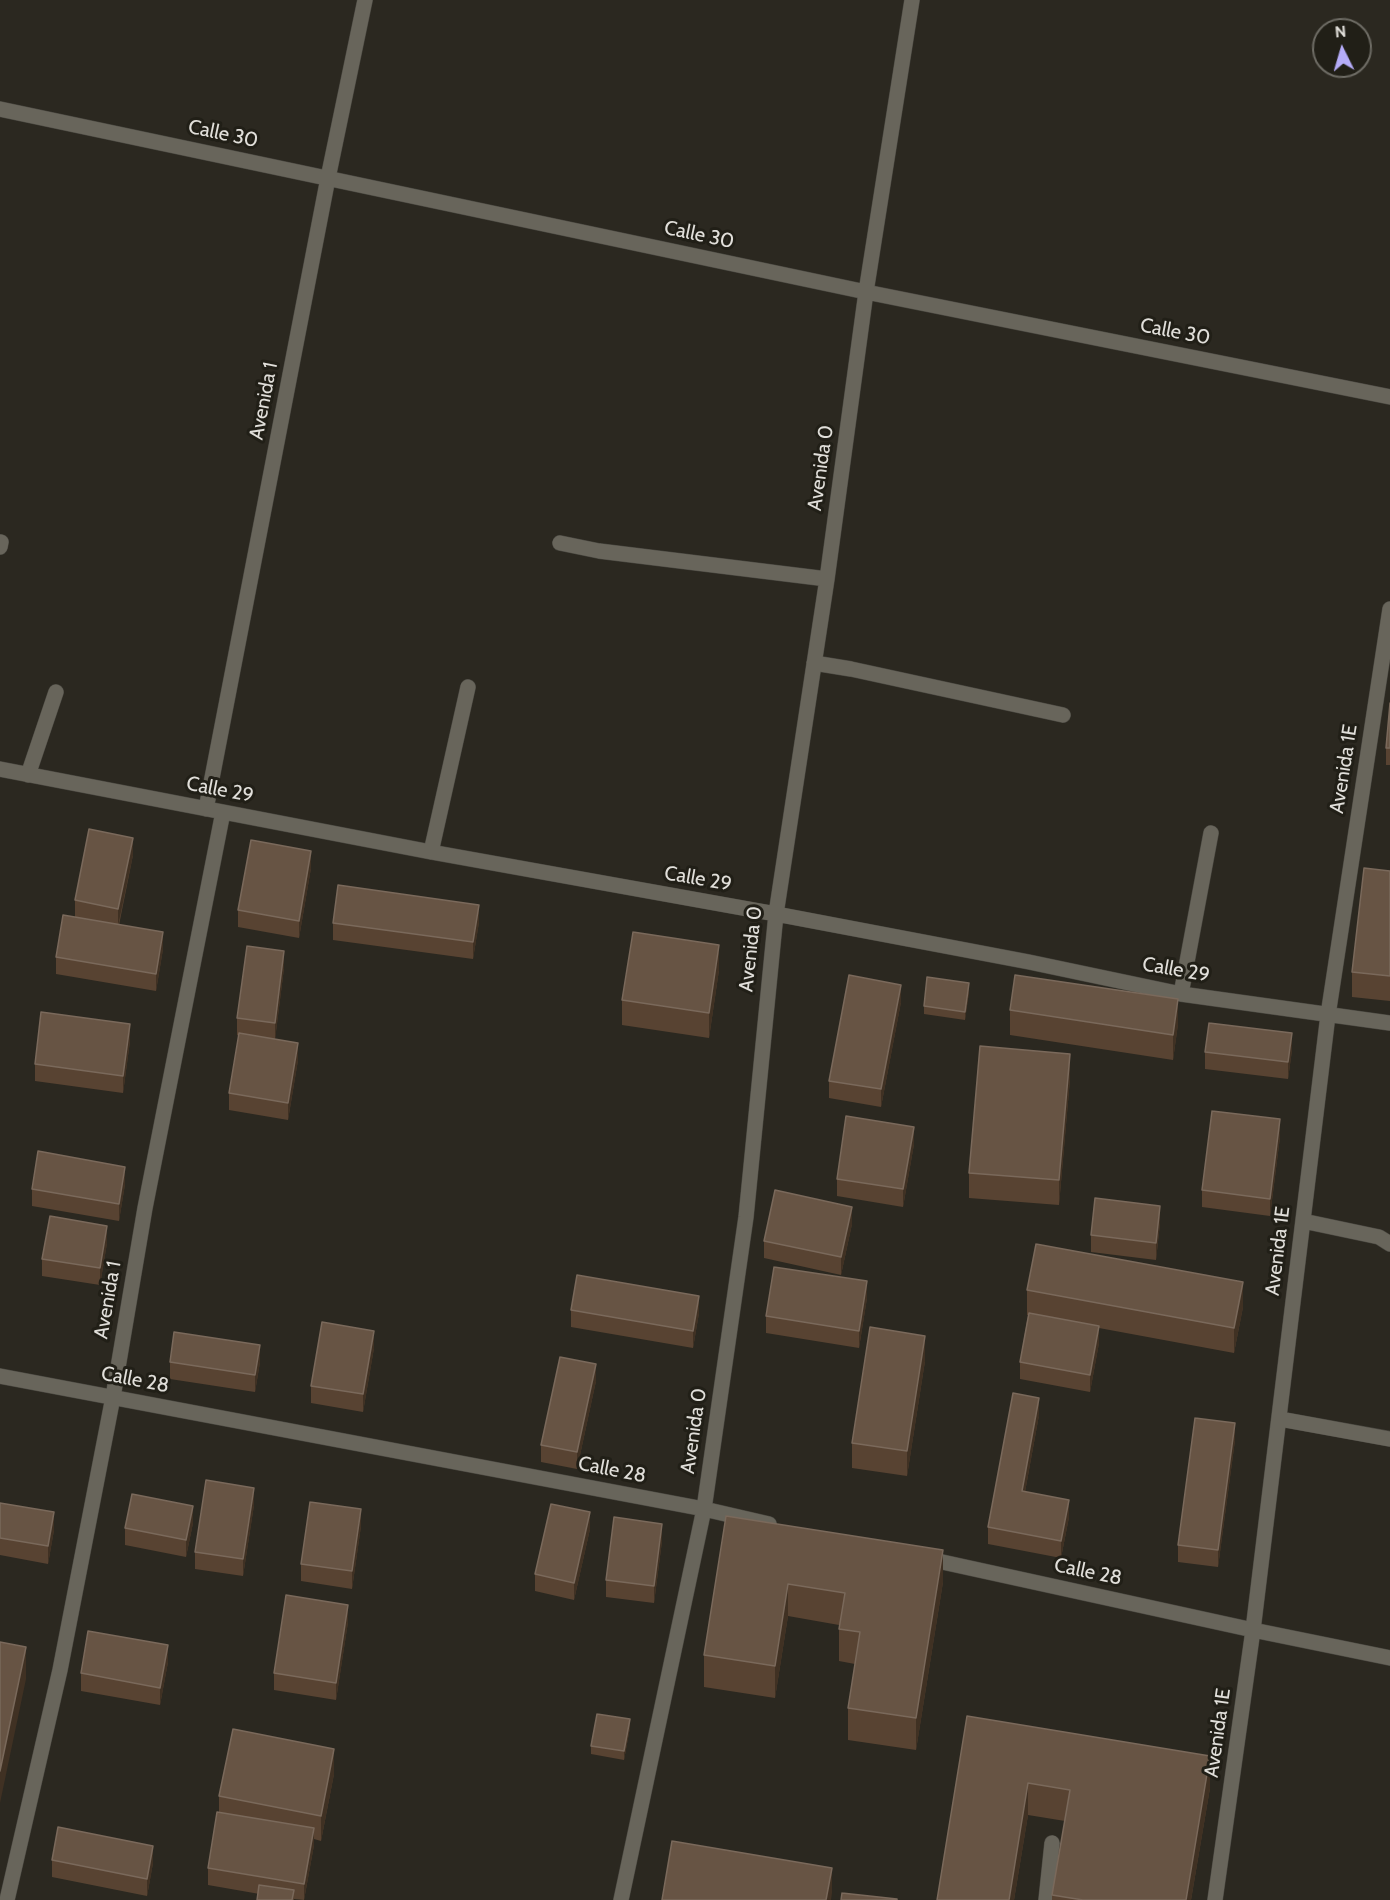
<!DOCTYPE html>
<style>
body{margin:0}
#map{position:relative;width:1390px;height:1900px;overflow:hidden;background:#2b2820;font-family:Cabin,sans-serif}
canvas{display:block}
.north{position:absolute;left:1312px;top:18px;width:60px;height:60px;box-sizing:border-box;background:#211f17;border:2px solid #6e6c65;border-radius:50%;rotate:355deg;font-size:16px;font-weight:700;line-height:24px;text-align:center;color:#e1dfda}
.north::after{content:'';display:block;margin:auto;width:21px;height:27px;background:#b5acf8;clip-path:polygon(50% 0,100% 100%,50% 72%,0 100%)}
</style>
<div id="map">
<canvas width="1390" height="1900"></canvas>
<div class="north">N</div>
</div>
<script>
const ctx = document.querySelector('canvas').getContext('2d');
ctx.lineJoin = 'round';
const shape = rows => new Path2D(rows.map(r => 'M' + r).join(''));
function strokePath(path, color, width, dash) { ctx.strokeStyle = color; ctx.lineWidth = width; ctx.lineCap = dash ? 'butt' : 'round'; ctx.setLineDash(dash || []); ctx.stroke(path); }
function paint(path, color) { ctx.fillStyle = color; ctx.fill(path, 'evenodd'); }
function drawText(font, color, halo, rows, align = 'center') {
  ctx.font = font + ' Cabin,sans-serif'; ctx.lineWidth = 6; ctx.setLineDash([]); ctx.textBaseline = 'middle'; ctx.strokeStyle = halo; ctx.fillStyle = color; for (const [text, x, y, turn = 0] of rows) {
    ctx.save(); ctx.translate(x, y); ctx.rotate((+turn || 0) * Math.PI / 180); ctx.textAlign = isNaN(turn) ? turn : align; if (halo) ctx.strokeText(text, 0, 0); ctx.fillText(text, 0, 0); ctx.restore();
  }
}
const minor = shape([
 [0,109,866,292,1390,397],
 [560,543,599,551,827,579],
 [0,547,1,542],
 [814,663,851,669,1063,715],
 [0,769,431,852,776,914,1029,962,1181,994,1390,1023],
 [28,775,56,692],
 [206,809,328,178,365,0],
 [431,852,468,687],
 [1181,994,1211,833],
 [1303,1221,1379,1237,1390,1244],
 [0,1376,704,1509,769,1524],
 [1280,1419,1390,1439],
 [924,1558,1253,1630,1390,1658],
 [7,1900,60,1670,113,1397,145,1208,223,812],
 [621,1900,704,1509,746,1217,776,914,827,579,866,292,912,0],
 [1046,1900,1052,1843],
 [1215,1900,1253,1630,1328,1015,1390,609]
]);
const wall = shape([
 [1390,703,1390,765,1386,765,1386,748],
 [133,855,119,925,163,949,156,991,56,974,56,957,75,917,75,900],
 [311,868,299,938,238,927,238,910],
 [1390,871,1390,1001,1352,997,1352,972],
 [479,922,473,959,333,940,333,923],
 [284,968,275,1039,298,1060,288,1120,229,1110,229,1093,239,1036,237,1035,237,1018],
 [719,970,709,1038,622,1025,622,1000],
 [969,992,965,1020,924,1014,924,1006],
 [901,1002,881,1107,829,1098,829,1081],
 [1010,1010,1178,1024,1173,1060,1010,1035],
 [130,1041,123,1093,35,1081,35,1064],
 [1292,1050,1288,1079,1205,1069,1205,1052],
 [1070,1079,1059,1205,969,1198,969,1173],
 [1280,1137,1270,1216,1202,1207,1202,1190],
 [914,1144,903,1207,837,1196,837,1179],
 [125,1184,119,1221,32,1206,32,1189],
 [1160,1223,1156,1260,1091,1252,1091,1235],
 [852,1224,841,1275,764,1258,764,1241],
 [107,1243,100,1285,42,1276,42,1259],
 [1027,1290,1243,1307,1234,1353,1099,1328,1099,1343,1090,1392,1020,1379,1020,1362,1028,1315,1027,1315],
 [867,1298,859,1348,766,1333,766,1316],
 [571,1310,699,1313,693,1348,571,1327],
 [374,1348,363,1412,311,1403,311,1386],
 [925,1361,907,1476,852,1468,852,1443],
 [170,1362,260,1362,255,1392,170,1379],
 [596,1381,577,1469,541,1462,541,1445],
 [1039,1415,1025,1492,1069,1517,1061,1558,988,1544,988,1527],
 [1235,1440,1218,1567,1178,1562,1178,1545],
 [0,1503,54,1530,48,1564,0,1555],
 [254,1505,243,1576,195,1569,195,1552],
 [726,1516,943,1582,916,1750,848,1740,848,1708,855,1664,839,1661,839,1625,788,1616,775,1698,704,1687,704,1655],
 [193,1523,186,1557,125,1545,125,1528],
 [361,1526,352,1589,301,1581,301,1564],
 [590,1529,574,1600,535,1591,535,1574],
 [662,1541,654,1603,606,1597,606,1580],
 [348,1622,336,1700,274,1690,274,1673],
 [168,1662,160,1705,81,1691,81,1673],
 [967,1716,1210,1788,1191,1900,1052,1900,1052,1895,1065,1821,1028,1815,1014,1900,937,1900],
 [630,1727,624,1760,591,1754,591,1746],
 [334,1774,321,1841,314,1839,314,1845,304,1900,294,1899,294,1900,208,1885,208,1868,219,1812,219,1796],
 [52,1860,153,1863,147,1896,52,1877]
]);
const shadedWall = shape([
 [133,838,133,855,118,926,118,909],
 [311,851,311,868,299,938,299,921],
 [479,905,479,922,473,959,473,942],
 [163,932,163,949,156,991,156,974],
 [719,945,719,970,709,1038,709,1013],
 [284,951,284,968,275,1040,275,1023],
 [969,983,969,992,965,1020,965,1012],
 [901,985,901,1002,881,1107,881,1089],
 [1178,999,1178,1024,1173,1060,1173,1035],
 [130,1024,130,1041,123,1093,123,1076],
 [1292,1033,1292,1050,1288,1079,1288,1062],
 [298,1043,298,1060,288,1120,288,1103],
 [1070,1054,1070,1079,1059,1205,1059,1180],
 [1280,1119,1280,1137,1270,1216,1270,1199],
 [914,1127,914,1144,903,1207,903,1189],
 [125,1167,125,1184,119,1221,119,1204],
 [1160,1206,1160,1223,1156,1260,1156,1243],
 [852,1207,852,1224,841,1275,841,1257],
 [107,1226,107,1243,100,1285,100,1268],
 [867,1281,867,1298,859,1348,859,1331],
 [1243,1282,1243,1307,1234,1353,1234,1328],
 [699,1296,699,1313,693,1348,693,1331],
 [1099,1326,1099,1343,1090,1392,1090,1375],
 [374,1331,374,1348,363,1412,363,1394],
 [925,1336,925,1361,907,1476,907,1451],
 [260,1345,260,1362,255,1392,255,1375],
 [596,1364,596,1381,577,1469,577,1452],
 [1039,1398,1039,1415,1022,1508,1022,1491],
 [1235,1423,1235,1440,1218,1567,1218,1550],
 [254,1488,254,1505,243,1576,243,1559],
 [1069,1500,1069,1517,1061,1558,1061,1541],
 [193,1506,193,1523,186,1557,186,1540],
 [361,1509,361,1526,352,1589,352,1571],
 [54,1512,54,1530,48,1564,48,1546],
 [590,1512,590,1529,574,1600,574,1583],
 [662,1524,662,1541,654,1603,654,1586],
 [943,1550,943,1582,916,1750,916,1718],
 [788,1584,788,1616,775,1698,775,1666],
 [348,1605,348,1622,336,1700,336,1683],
 [168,1645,168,1662,160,1705,160,1688],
 [26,1647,26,1679,0,1803,0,1771],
 [630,1719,630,1727,624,1760,624,1751],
 [334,1749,334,1774,321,1841,321,1816],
 [1210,1756,1210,1788,1191,1900,1186,1900],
 [1028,1783,1028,1815,1014,1900,1009,1900],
 [314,1828,314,1845,304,1900,304,1884],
 [153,1846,153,1863,147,1896,147,1879],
 [832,1868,832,1893,831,1900,826,1900]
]);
const building = shape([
 [1390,703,1390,748,1386,748,1390,703],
 [89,829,133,838,118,909,75,900,89,829],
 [251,840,311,851,299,921,238,910,251,840],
 [1364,868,1390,871,1390,976,1352,972,1364,868],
 [338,885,479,905,473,942,333,923,338,885],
 [63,915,163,932,156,974,56,957,63,915],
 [633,932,719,945,709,1013,622,1000,633,932],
 [247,946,284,951,275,1023,237,1018,247,946],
 [849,975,901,985,881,1089,829,1081,849,975],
 [1015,975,1178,999,1173,1035,1010,1010,1015,975],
 [927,977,969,983,965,1012,924,1006,927,977],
 [41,1012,130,1024,123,1076,35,1064,41,1012],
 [1209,1023,1292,1033,1288,1062,1205,1052,1209,1023],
 [239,1033,298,1043,288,1103,229,1093,239,1033],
 [980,1046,1070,1054,1059,1180,969,1173,980,1046],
 [1212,1111,1280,1119,1270,1199,1202,1190,1212,1111],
 [846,1116,914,1127,903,1189,837,1179,846,1116],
 [38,1151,125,1167,119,1204,32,1189,38,1151],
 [775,1190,852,1207,841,1257,764,1241,775,1190],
 [1095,1198,1160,1206,1156,1243,1091,1235,1095,1198],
 [50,1216,107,1226,100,1268,42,1259,50,1216],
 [1036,1244,1243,1282,1234,1328,1027,1290,1036,1244],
 [774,1267,867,1281,859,1331,766,1316,774,1267],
 [577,1275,699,1296,693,1331,571,1310,577,1275],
 [1029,1313,1099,1326,1090,1375,1020,1362,1029,1313],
 [322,1322,374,1331,363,1394,311,1386,322,1322],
 [870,1327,925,1336,907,1451,852,1443,870,1327],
 [174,1332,260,1345,255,1375,170,1362,174,1332],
 [560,1357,596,1364,577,1452,541,1445,560,1357],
 [1013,1393,1039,1398,1022,1491,1069,1500,1061,1541,988,1527,1013,1393],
 [1195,1418,1235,1423,1218,1550,1178,1545,1195,1418],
 [206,1480,254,1488,243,1559,195,1552,206,1480],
 [132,1494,193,1506,186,1540,125,1528,132,1494],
 [310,1502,361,1509,352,1571,301,1564,310,1502],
 [0,1503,54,1512,48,1546,0,1538,0,1503],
 [551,1504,590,1512,574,1583,535,1574,551,1504],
 [726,1516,943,1550,916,1718,848,1708,860,1632,839,1629,845,1593,788,1584,775,1666,704,1655,726,1516],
 [614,1517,662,1524,654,1586,606,1580,614,1517],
 [286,1595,348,1605,336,1683,274,1673,286,1595],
 [88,1631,168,1645,160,1688,81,1673,88,1631],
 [0,1642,26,1647,0,1771,0,1642],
 [597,1714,630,1719,624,1751,591,1746,597,1714],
 [967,1716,1210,1756,1186,1900,1083,1900,1052,1895,1070,1790,1028,1783,1009,1900,937,1900,967,1716],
 [233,1729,334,1749,321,1816,219,1796,233,1729],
 [217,1812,314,1828,304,1884,208,1868,217,1812],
 [58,1827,153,1846,147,1879,52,1860,58,1827],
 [672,1841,832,1868,826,1900,662,1900,672,1841],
 [259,1885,294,1890,292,1900,257,1900,259,1885],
 [842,1893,897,1899,897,1900,841,1900,842,1893]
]);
const streetNames = [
 ["Calle 30",223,134,12],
 ["Calle 30",699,235,12],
 ["Calle 30",1175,332,11],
 ["Avenida 1",264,401,-79],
 ["Avenida 0",821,468,-82],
 ["Avenida 1E",1344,769,-81],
 ["Calle 29",220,790,11],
 ["Calle 29",698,879,10],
 ["Avenida 0",751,949,-84],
 ["Calle 29",1176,970,10],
 ["Avenida 1E",1278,1251,-83],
 ["Avenida 1",108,1300,-80],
 ["Calle 28",135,1380,11],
 ["Avenida 0",694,1431,-82],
 ["Calle 28",612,1470,11],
 ["Calle 28",1088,1572,12],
 ["Avenida 1E",1218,1733,-82]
];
strokePath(minor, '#494740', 16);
strokePath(minor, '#68655b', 15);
paint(wall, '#584332');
paint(shadedWall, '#403123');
paint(building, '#675444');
strokePath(building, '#7a695b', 1.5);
drawText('20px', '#e1dfda', '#211f17', streetNames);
</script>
